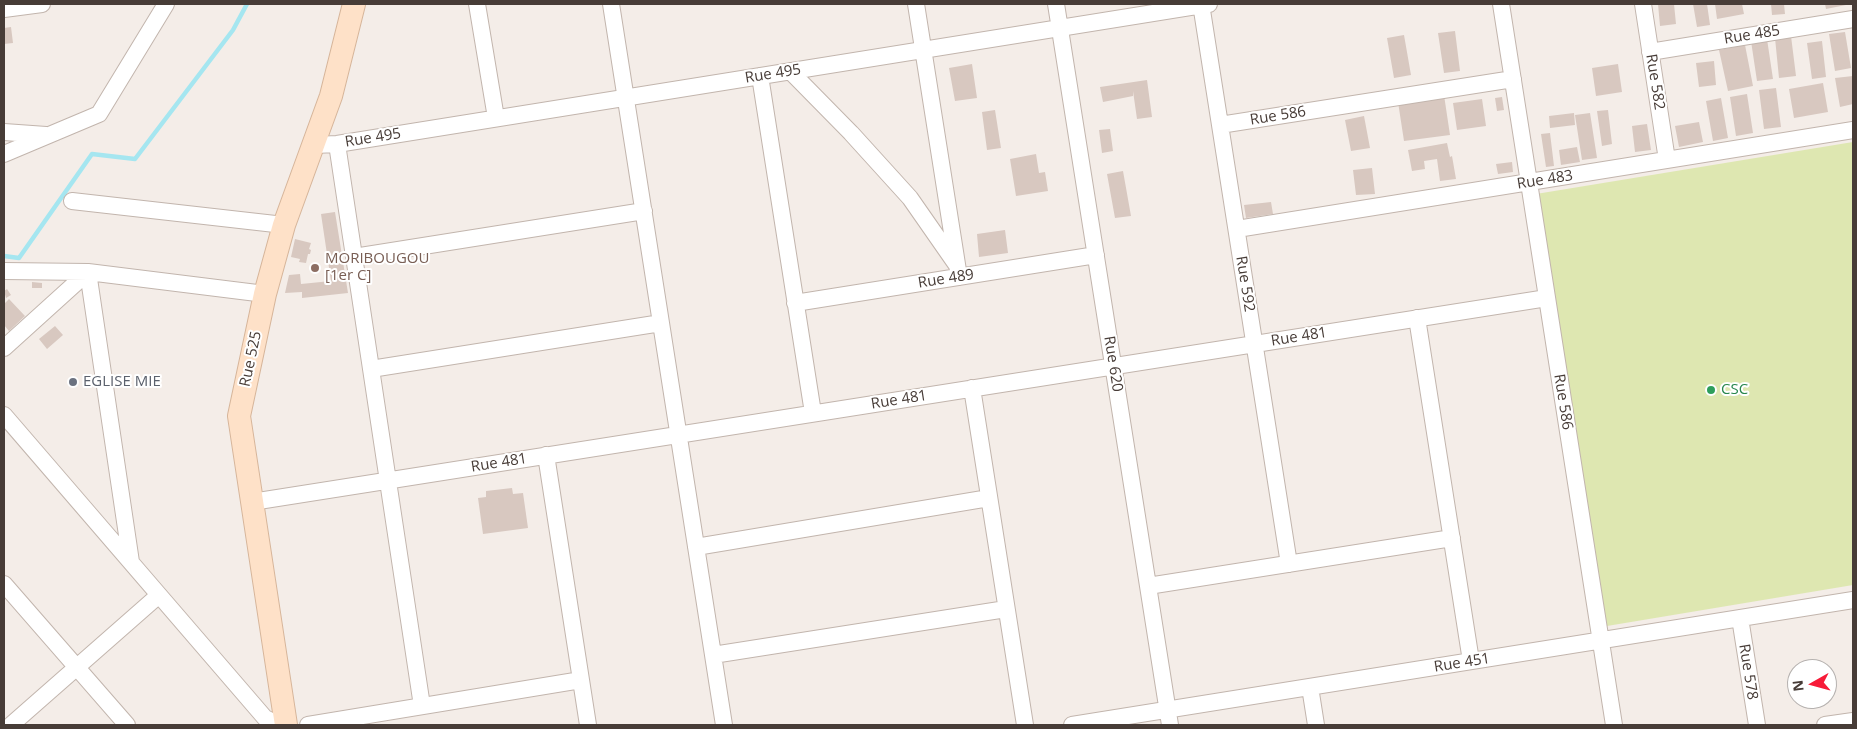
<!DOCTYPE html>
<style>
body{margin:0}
#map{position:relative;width:1857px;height:729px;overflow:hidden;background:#f4ede8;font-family:"Open Sans",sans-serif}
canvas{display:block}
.frame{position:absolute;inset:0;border:5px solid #473c37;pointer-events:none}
.north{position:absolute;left:1787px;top:659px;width:50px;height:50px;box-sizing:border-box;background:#fff;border:1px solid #b5b1af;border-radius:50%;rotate:263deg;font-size:14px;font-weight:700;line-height:20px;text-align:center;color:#473c37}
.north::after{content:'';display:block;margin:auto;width:18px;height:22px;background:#f71b38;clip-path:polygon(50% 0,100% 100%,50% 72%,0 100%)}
</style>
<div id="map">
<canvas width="1857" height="729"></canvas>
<div class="frame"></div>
<div class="north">N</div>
</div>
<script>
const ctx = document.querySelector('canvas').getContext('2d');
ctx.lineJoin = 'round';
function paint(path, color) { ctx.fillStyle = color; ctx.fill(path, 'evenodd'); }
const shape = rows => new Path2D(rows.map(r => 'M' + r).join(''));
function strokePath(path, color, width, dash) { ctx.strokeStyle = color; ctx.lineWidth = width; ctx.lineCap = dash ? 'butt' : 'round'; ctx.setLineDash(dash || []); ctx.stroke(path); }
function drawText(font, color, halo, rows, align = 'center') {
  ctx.font = font + ' "Open Sans",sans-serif'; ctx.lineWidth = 4; ctx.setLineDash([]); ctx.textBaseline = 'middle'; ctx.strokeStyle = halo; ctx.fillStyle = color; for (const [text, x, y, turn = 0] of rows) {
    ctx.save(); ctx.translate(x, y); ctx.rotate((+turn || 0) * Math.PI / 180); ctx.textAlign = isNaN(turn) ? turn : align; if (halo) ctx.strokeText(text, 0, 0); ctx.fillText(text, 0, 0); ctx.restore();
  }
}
const green = shape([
 [1853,142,1853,585,1607,626,1536,194]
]);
const stream = shape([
 [4,256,19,258,92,154,135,159,233,30,247,4]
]);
const building = shape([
 [1658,4,1674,4,1676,24,1660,26],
 [1693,4,1707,4,1710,25,1697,27],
 [1715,4,1742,4,1744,14,1717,19],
 [1771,4,1784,4,1785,14,1772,15],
 [1825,4,1846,4,1846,5,1826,9],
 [11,27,13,43,4,44,4,28],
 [1455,31,1460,71,1444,73,1438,33],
 [1845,32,1851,68,1835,71,1829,34],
 [1404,35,1411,75,1394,78,1387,38],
 [1791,36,1796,76,1779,78,1775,38],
 [1767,39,1773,79,1757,81,1751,41],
 [1822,41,1826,77,1812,79,1807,43],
 [1745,45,1753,86,1728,91,1719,50],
 [1714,61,1716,85,1699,87,1696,63],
 [972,64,977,98,955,101,949,68],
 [1618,64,1622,92,1596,96,1592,68],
 [1853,76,1853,104,1840,107,1835,78],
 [1147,80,1152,117,1137,119,1133,91,1133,96,1103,102,1100,87],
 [1823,83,1828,112,1794,118,1789,89],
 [1776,88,1781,127,1764,129,1759,90],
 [1747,94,1753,133,1736,136,1730,97],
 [1444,95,1450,135,1404,141,1398,102],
 [1502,97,1504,110,1497,111,1495,98],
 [1721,98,1728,138,1713,141,1706,101],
 [1482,99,1486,126,1457,130,1453,103],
 [995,110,1001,148,987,150,982,112],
 [1608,110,1612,144,1602,146,1597,111],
 [1574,113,1575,125,1550,128,1549,116],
 [1590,113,1597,158,1582,160,1575,115],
 [1364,116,1370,148,1351,151,1345,120],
 [1699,122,1703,142,1679,147,1675,126],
 [1647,124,1651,150,1635,152,1632,126],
 [1110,129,1113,151,1102,153,1099,130],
 [1550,133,1554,166,1546,167,1541,134],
 [1447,143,1450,157,1452,156,1456,179,1440,181,1437,159,1424,161,1425,169,1412,171,1408,150],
 [1577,147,1580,162,1561,165,1559,150],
 [1036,154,1039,173,1045,172,1048,191,1016,196,1010,159],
 [1512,162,1513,172,1498,174,1496,164],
 [1372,168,1375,194,1356,195,1353,170],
 [1123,171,1131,216,1115,218,1107,174],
 [1271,202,1273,214,1246,218,1244,205],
 [335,212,348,293,302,298,302,292,285,293,289,275,300,274,301,284,331,281,321,214],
 [1005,230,1008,253,979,257,977,234],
 [295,239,311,243,309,249,311,250,310,254,308,254,306,263,299,262,300,259,291,257],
 [32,282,42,283,42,288,32,288],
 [7,289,11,295,6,298,4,291],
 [9,299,25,316,9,331,4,325,4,304],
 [55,326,63,335,47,349,39,339],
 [512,488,513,494,523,493,528,528,483,534,478,498,486,497,486,491]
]);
const minor = shape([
 [477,4,496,118],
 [611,4,724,725],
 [916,4,959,277],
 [1056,4,1170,725],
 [1201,4,1289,564],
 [1501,4,1614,725],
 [1643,4,1667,160],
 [4,9,42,4],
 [1650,52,1853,19],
 [790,71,851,133,910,198,956,264],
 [760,76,813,413],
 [1220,125,1513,79],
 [4,132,46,135],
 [337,144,422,706],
 [315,145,337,144,1209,4],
 [4,154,99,114,166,4],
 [72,201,284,225],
 [1237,229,1853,130],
 [354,257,644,211],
 [4,271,88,272,265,294],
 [88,272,131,562],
 [795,303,1096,255],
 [1417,318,1471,661],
 [4,348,88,272],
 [371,369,661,323],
 [972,388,1025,725],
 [4,415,265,718,279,725],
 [546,455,588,725],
 [252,502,1547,298],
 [696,547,989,498],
 [4,584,127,725],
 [1148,586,1452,538],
 [1740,618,1757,725],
 [713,655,1006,609],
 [1310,687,1316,725],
 [11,725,159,595],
 [308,725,581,680],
 [1072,725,1853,600],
 [1825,725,1853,721]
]);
const secondary = shape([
 [286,725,239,416,265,294,284,225,331,96,354,4]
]);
const markers = [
 [315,268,5,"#8d6e63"],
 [73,382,5,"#6b7280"],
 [1711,390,5,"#2e9e5b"]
];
const streetNames = [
 ["Rue 485",1752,35,-9],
 ["Rue 495",773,74,-9],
 ["Rue 582",1655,82,81],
 ["Rue 586",1278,116,-9],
 ["Rue 495",373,138,-9],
 ["Rue 483",1545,180,-9],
 ["Rue 489",946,279,-9],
 ["Rue 592",1245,284,81],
 ["Rue 481",1299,337,-9],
 ["Rue 525",251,359,-78],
 ["Rue 620",1113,364,81],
 ["Rue 481",899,400,-9],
 ["Rue 586",1563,402,81],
 ["Rue 481",499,463,-9],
 ["Rue 451",1462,663,-9],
 ["Rue 578",1748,672,81]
];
const educationNames = [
 ["MORIBOUGOU",325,259],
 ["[1er C]",325,276]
];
const worshipNames = [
 ["EGLISE MIE",83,382]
];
const leisureNames = [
 ["CSC",1721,390]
];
paint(green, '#dee7b1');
strokePath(stream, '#a5e6f0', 4.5);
paint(building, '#d8c8c0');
strokePath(minor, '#c2b5ad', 18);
strokePath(secondary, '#d6b59a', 24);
strokePath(minor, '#fff', 16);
strokePath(secondary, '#fee1c8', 22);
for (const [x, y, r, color] of markers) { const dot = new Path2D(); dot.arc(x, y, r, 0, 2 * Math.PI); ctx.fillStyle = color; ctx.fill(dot); strokePath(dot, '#fff', 2); }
drawText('15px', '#473c37', '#fff', streetNames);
drawText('15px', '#785e54', '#fff', educationNames, 'left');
drawText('15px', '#5b616d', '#fff', worshipNames, 'left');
drawText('15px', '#27864d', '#fff', leisureNames, 'left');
</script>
